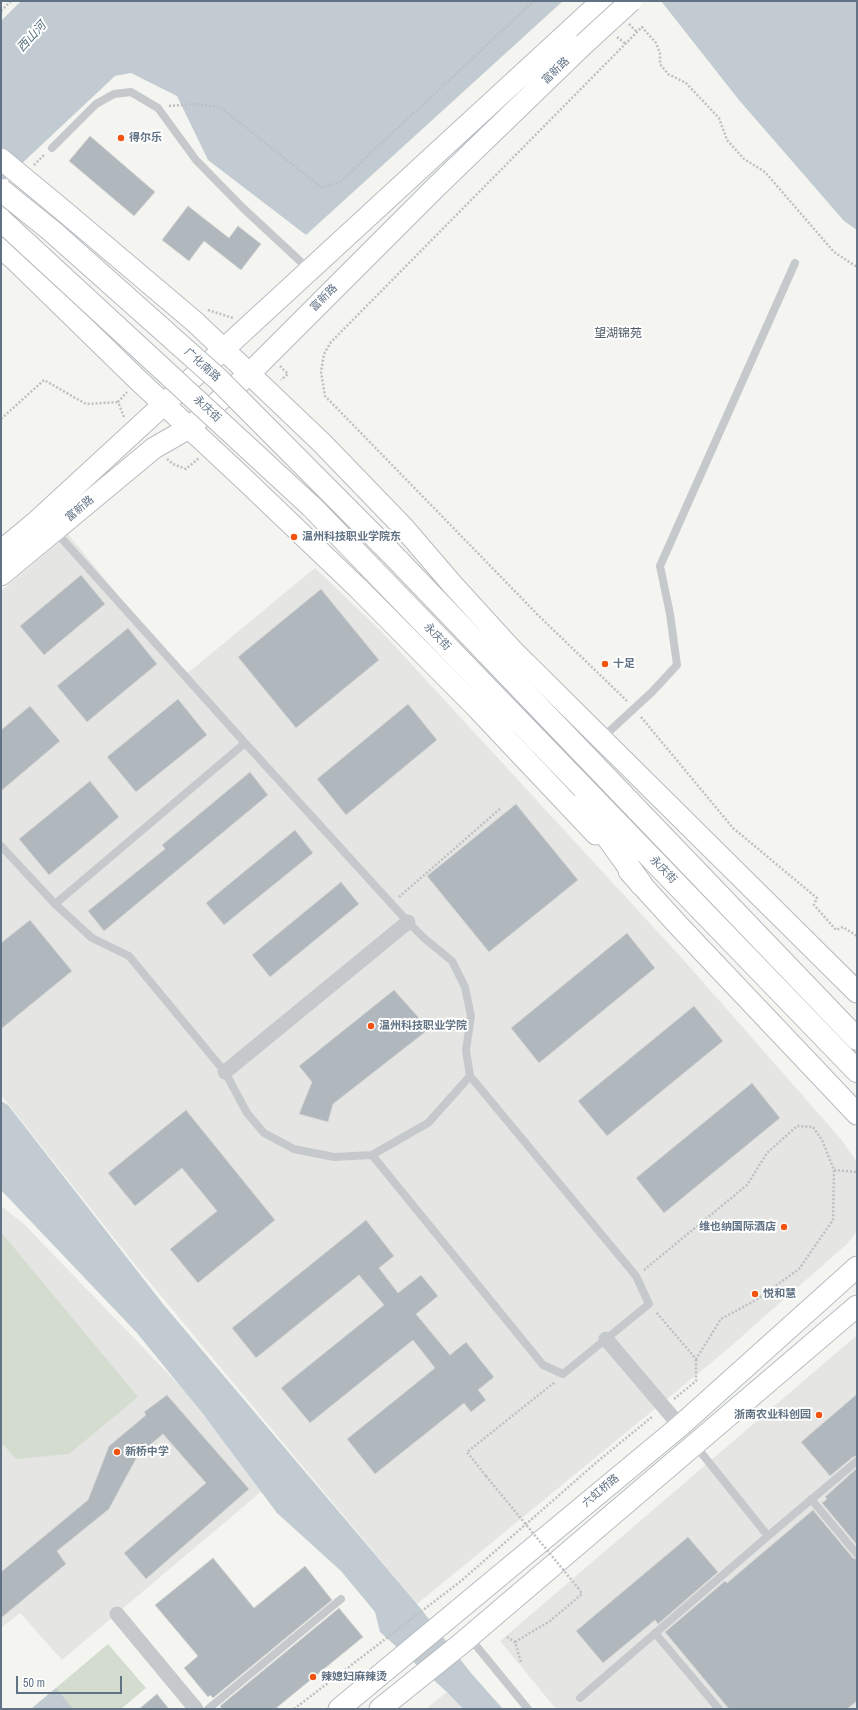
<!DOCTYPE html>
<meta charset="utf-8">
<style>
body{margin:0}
#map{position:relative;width:858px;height:1710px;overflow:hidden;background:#f4f5f0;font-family:"Archivo Narrow",sans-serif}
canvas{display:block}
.frame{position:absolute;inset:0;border:2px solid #607284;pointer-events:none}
.scale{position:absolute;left:16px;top:1676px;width:106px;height:18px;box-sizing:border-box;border:2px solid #607284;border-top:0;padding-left:5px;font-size:12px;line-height:14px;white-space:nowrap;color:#607284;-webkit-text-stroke:3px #fff;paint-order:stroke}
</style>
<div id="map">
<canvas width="858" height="1710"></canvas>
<div class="frame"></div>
<div class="scale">50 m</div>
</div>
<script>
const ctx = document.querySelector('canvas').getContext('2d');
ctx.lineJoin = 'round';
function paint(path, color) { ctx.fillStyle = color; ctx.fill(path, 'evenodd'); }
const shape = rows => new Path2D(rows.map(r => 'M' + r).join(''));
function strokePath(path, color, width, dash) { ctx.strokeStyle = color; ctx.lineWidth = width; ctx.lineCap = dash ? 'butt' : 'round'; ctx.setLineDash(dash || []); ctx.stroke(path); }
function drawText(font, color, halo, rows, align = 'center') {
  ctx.font = font + ' "Archivo Narrow","Noto Sans SC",sans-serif'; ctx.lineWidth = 4; ctx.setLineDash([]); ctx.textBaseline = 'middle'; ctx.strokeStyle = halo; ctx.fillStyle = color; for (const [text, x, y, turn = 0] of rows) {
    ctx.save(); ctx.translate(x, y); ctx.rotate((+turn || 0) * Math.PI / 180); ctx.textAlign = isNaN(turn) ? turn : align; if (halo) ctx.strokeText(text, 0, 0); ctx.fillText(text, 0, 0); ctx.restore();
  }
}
const built = shape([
 [68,534,184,676,315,568,381,631,680,956,840,1138,857,1162,857,1231,847,1244,723,1353,417,1604,137,1267,1,1095,1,591],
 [1,1206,24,1224,181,1387,263,1490,62,1660,20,1613,1,1628],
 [857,1335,857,1709,556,1709,500,1641],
 [447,1692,463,1709,426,1709]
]);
const green = shape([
 [1,1232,138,1397,69,1454,16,1459,1,1442],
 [108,1644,146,1688,121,1709,31,1709]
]);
const water = shape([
 [21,1,563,1,306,235,208,160,177,96,131,73,115,76,1,183,1,21],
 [661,1,857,1,857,230,844,221,739,100],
 [1,1101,8,1105,163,1304,417,1604,471,1673,503,1709,463,1709,447,1692,380,1632,375,1612,341,1571,277,1513,203,1414,137,1333,1,1190],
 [56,1688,73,1709,31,1709]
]);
const building = shape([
 [90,136,155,192,134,216,69,161,90,136],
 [188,206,229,238,238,226,261,244,241,270,204,241,189,261,162,240,188,206],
 [81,575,105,604,44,655,20,626,81,575],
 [321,589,379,660,296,728,238,657,321,589],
 [128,628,157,664,87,722,57,686,128,628],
 [178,699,207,735,136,792,107,757,178,699],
 [408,704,437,740,346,815,317,779,408,704],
 [30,706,60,741,1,791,1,730,30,706],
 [250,772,268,795,104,931,88,911,165,849,162,845,250,772],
 [90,781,119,817,49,875,19,839,90,781],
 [516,804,578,880,489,952,427,876,516,804],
 [295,830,313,853,224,925,206,903,295,830],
 [341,882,359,904,270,977,252,955,341,882],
 [30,920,72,971,1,1029,1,943,30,920],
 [627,933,655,968,539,1063,511,1028,627,933],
 [394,990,429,1029,333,1104,328,1122,299,1114,312,1082,299,1066,394,990],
 [694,1006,723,1041,607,1136,578,1101,694,1006],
 [752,1083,780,1118,664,1213,636,1178,752,1083],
 [186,1110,275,1220,198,1283,170,1249,217,1211,182,1168,135,1206,108,1173,186,1110],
 [366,1220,394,1256,379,1268,398,1293,421,1275,438,1296,416,1314,450,1355,466,1342,494,1377,478,1390,486,1400,471,1412,464,1403,375,1474,347,1439,435,1368,413,1340,310,1423,281,1388,384,1305,359,1275,256,1358,232,1328,366,1220],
 [857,1394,857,1456,853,1457,830,1476,801,1442,857,1394],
 [167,1395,249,1489,146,1579,124,1553,206,1483,163,1434,138,1455,109,1509,57,1551,66,1564,1,1618,1,1572,88,1500,109,1446,146,1415,144,1412,167,1395],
 [857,1468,857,1545,822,1503,827,1499,825,1497,857,1468],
 [813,1510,853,1558,857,1559,857,1701,847,1709,729,1709,665,1632,725,1581,727,1583,813,1510],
 [688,1537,718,1572,658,1624,655,1620,603,1663,576,1631,688,1537],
 [213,1558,254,1608,305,1566,332,1600,213,1698,210,1695,208,1697,184,1668,198,1656,155,1605,213,1558],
 [339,1608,363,1637,275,1709,222,1709,220,1706,339,1608],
 [157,1694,169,1709,139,1709,157,1694]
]);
const path = shape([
 [1,11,11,1],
 [629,24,637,32],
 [617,37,626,44],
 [169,106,194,104,220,107,322,188,341,181,534,1],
 [34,165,44,155],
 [208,310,233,318],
 [280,366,288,374,281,380],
 [124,417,118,402,127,392],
 [1,419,44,380,86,404,118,402],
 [167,459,173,464,186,469,199,458],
 [627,701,539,616,325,396,321,372,324,354,331,342,642,27,656,43,660,53,660,64,668,74,686,83,719,118,727,140,744,159,765,172,834,252,857,267],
 [641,717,733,828,817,898,814,905,836,930,843,927,857,936],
 [399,897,501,808],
 [834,1170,857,1172],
 [644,1270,747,1185,767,1153,797,1126,813,1127,822,1140,834,1170,833,1220,799,1269,756,1300,721,1319,696,1359,656,1312],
 [674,1399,696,1381,696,1359],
 [486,1476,467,1452,555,1382],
 [507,1637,515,1642,521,1662],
 [515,1642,550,1621,582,1594,579,1589],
 [294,1709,461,1581,598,1461,653,1416]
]);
const lane = shape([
 [52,148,96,104,114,94,131,92,158,108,196,160,243,208,300,261],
 [55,531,245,743],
 [602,738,652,692,677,665,670,614,660,566,795,263],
 [1,846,55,904,92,938,129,956,225,1072,247,1113,264,1133,294,1149,334,1157,372,1155,428,1123,470,1076,466,1050,471,1016,465,987,452,961,424,938,408,922,245,743,55,904],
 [372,1155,543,1365,563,1374,649,1304,636,1276,470,1076],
 [695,1445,768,1536],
 [811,1499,857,1554],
 [655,1633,719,1709],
 [469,1637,528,1709],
 [580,1698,768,1536,857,1461],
 [208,1709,341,1599]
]);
const street = shape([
 [225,1072,408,922],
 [606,1339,680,1426],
 [117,1614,196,1709]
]);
const secondary = shape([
 [1,159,65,212,195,322,322,443,404,528,452,584,513,651,857,992],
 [1,248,14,259,138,380,244,479,358,588,478,709,596,834],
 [1,551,37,521,602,1],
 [1,575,154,448,189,428,250,373,435,188,584,44],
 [629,871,678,925,857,1114],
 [339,1709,680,1426,857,1267],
 [380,1709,462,1643,857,1306]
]);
const primary = shape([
 [390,552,857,1039],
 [371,568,857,1071],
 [583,803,641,884]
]);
const pathBridge = shape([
 [486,1476,579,1589]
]);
const secondaryBridge = shape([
 [584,44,631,1]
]);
const primaryBridge = shape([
 [1,190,53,232,218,379,390,552],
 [1,220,312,507,371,568]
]);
const markers = [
 [121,138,4,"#f35311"],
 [294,537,4,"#f35311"],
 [605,664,4,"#f35311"],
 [371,1026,4,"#f35311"],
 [784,1227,4,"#f35311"],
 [755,1294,4,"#f35311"],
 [819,1415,4,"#f35311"],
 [117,1452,4,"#f35311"],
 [313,1677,4,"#f35311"]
];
const streetNames = [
 ["富新路",556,71,-44],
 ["富新路",324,298,-45],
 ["广化南路",202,365,42],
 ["永庆街",207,409,43],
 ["富新路",80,509,-40],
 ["永庆街",437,637,46],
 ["永庆街",663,870,46],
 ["六虹桥路",601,1491,-40]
];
const poiNames = [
 ["得尔乐",129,138],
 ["温州科技职业学院东",302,537],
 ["十足",613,664],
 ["温州科技职业学院",379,1026],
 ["维也纳国际酒店",776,1227,"right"],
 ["悦和慧",763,1294],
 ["浙南农业科创园",811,1415,"right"],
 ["新桥中学",125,1452],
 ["辣媳妇麻辣烫",321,1677]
];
const waterNames = [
 ["西山河",32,37,-48]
];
const neighbourhoodNames = [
 ["望湖锦苑",618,334]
];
paint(built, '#e5e6e3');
paint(green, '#d4dcd0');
paint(water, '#c1cbd1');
paint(building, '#b0b7bd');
strokePath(building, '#d5d5d3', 1);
strokePath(secondary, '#b7bcc1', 23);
strokePath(primary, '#b6babe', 24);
strokePath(path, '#bec0c2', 2.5, [2, 2]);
strokePath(lane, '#c6c9cc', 8);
strokePath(street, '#c6c9cc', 15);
strokePath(secondary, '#fff', 21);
strokePath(primary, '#fff', 22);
strokePath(secondaryBridge, '#b7bcc1', 23, []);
strokePath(primaryBridge, '#b6babe', 24, []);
strokePath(pathBridge, '#bec0c2', 2.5, [2, 2]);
strokePath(secondaryBridge, '#fff', 21);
strokePath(primaryBridge, '#fff', 22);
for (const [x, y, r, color] of markers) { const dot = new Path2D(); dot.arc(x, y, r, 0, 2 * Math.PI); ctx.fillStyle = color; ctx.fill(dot); strokePath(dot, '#fff', 1.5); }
drawText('11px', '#607284', '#fff', streetNames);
drawText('bold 11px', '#607284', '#fff', poiNames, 'left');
drawText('italic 12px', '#5b7582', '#fff', waterNames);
drawText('12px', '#4f5c68', '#fff', neighbourhoodNames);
</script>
